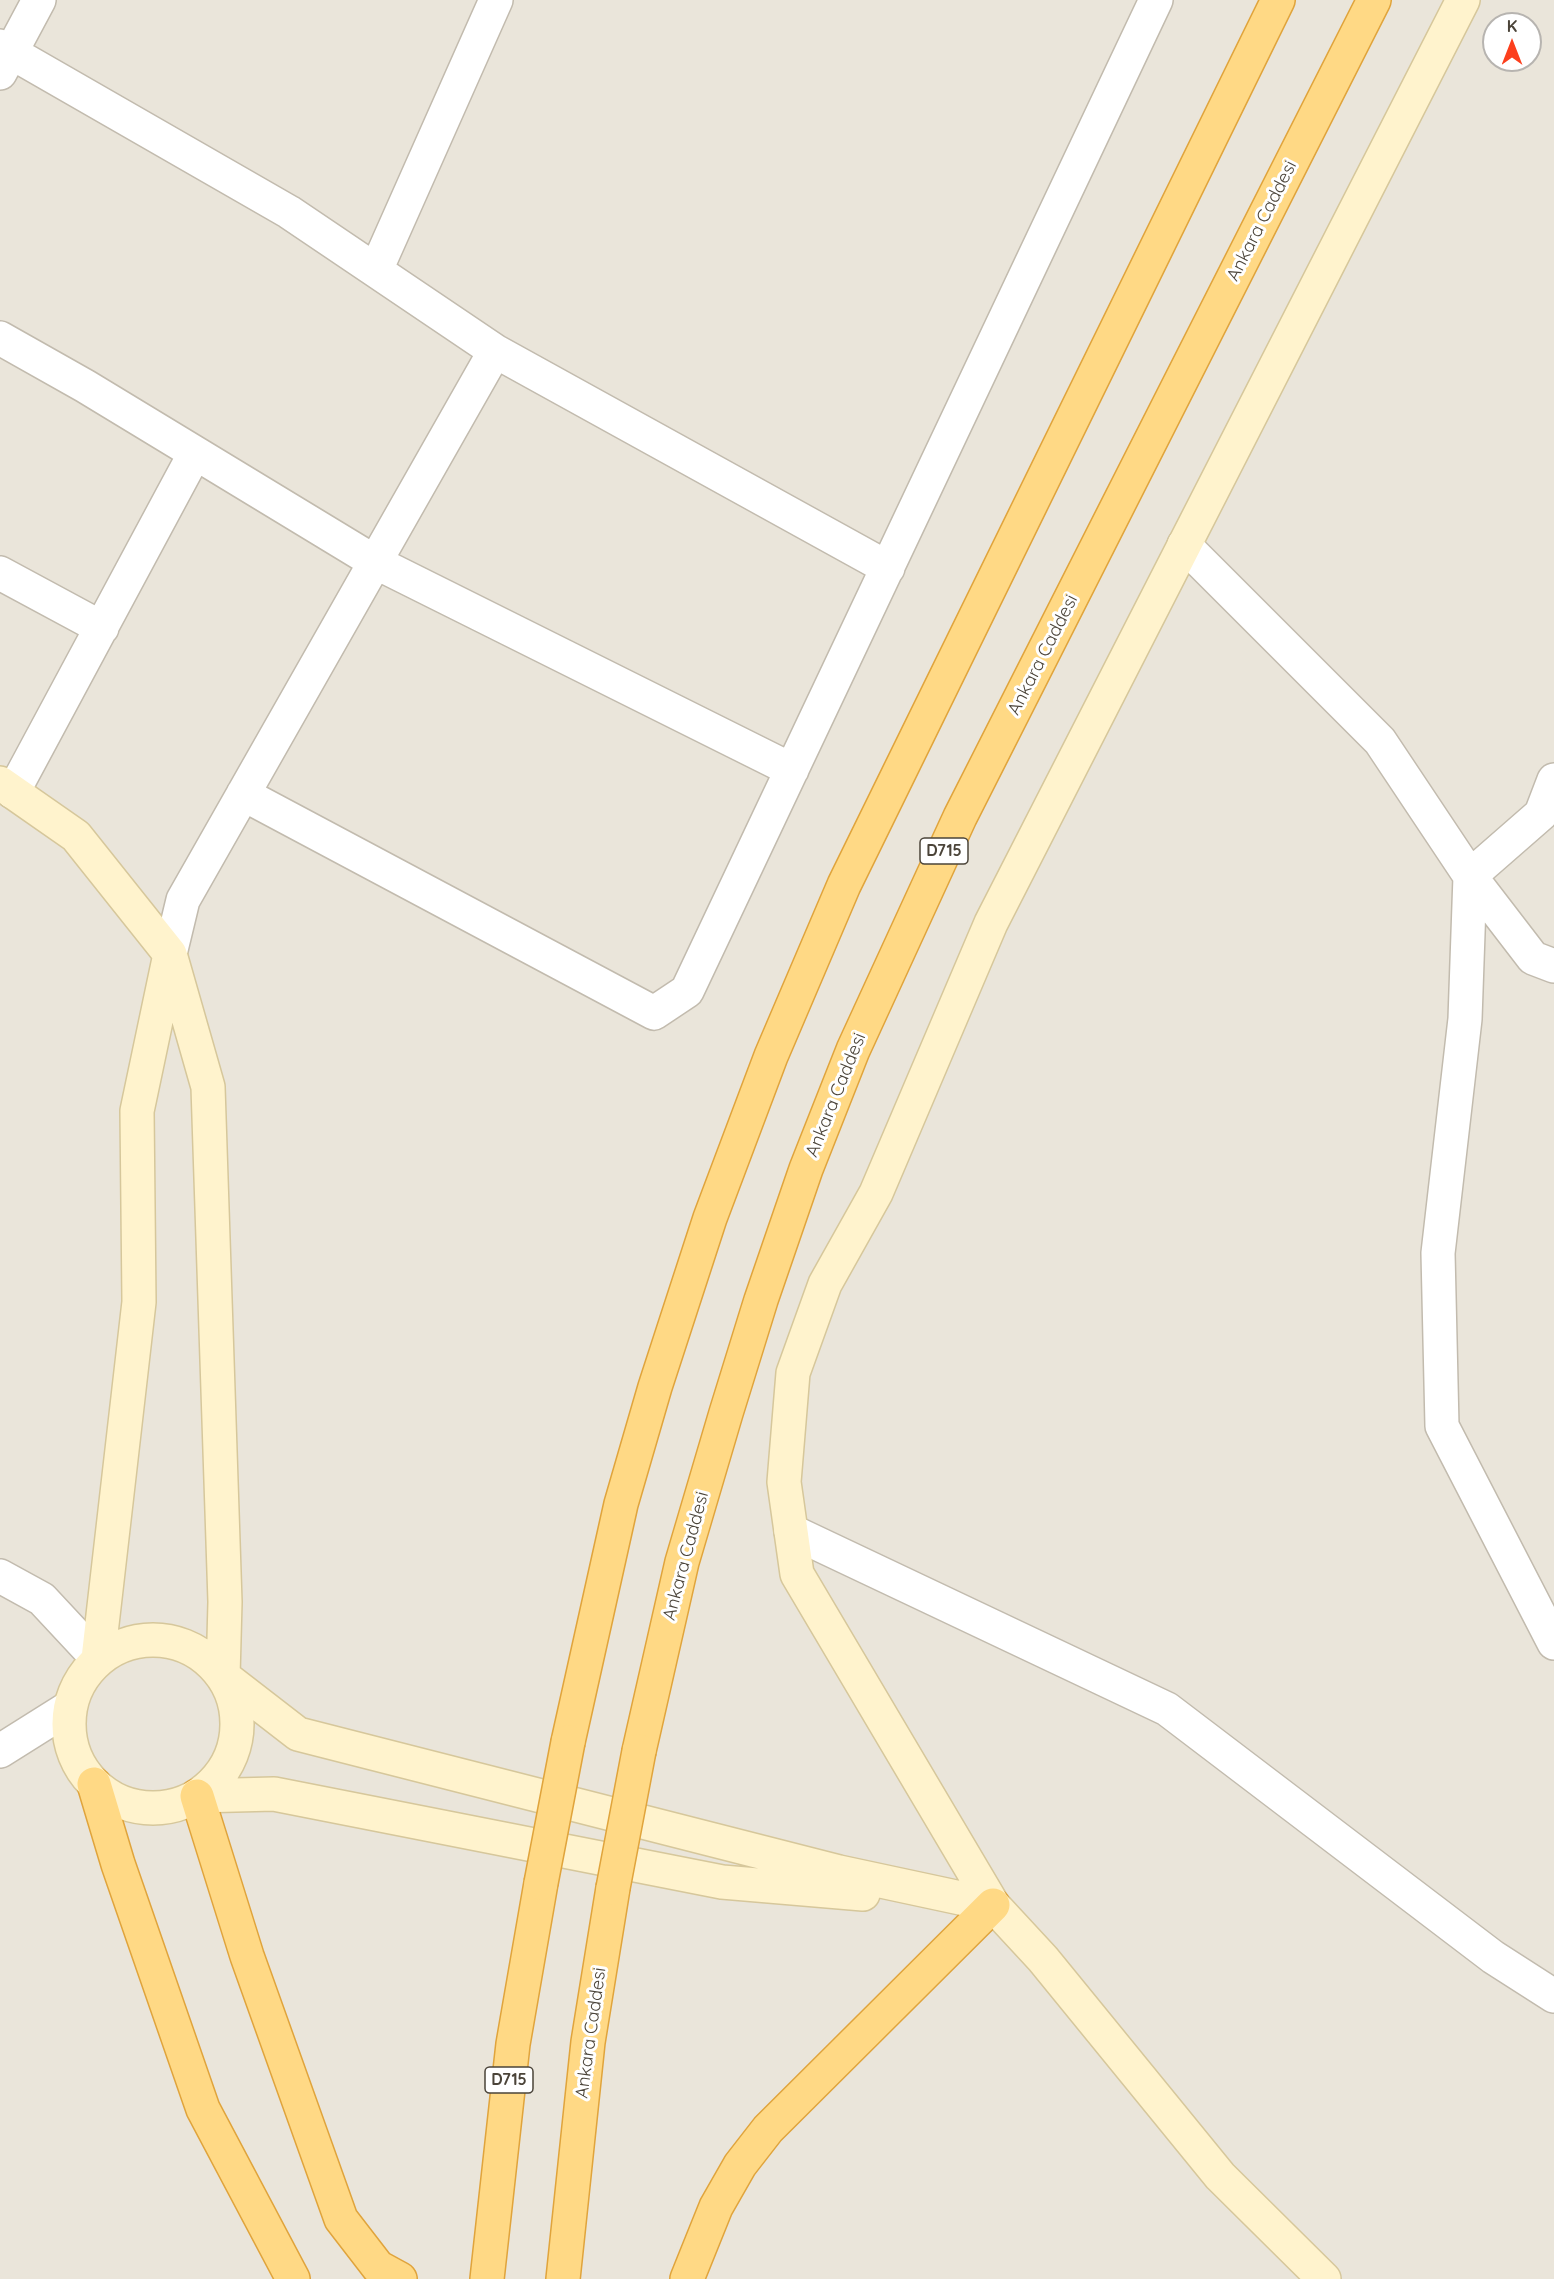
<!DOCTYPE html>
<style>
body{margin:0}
#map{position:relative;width:1554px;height:2279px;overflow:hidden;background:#f6f3ec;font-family:Quicksand,sans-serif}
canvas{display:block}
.north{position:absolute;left:1482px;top:12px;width:60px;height:60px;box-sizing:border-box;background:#fff;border:2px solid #b7b4b0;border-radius:50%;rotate:0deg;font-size:16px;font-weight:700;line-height:24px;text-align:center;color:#4b4439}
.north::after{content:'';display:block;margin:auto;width:21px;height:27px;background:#fc3f1d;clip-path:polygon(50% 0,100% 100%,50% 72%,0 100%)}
</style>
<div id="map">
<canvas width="1554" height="2279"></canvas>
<div class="north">K</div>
</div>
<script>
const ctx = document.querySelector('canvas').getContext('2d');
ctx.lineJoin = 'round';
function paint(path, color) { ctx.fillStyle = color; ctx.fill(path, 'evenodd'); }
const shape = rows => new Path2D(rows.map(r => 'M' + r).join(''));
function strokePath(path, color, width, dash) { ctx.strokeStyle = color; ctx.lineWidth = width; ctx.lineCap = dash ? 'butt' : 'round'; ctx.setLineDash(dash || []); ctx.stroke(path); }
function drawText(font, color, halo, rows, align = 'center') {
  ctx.font = font + ' Quicksand,sans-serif'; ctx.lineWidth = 6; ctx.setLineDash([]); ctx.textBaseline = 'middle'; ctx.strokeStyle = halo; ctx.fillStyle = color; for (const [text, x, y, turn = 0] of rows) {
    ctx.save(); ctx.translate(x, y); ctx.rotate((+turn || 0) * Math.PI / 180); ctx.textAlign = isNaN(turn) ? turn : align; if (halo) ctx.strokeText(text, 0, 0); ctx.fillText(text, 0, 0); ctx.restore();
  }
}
const residential = shape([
 [0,0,1554,0,1554,2279,0,2279],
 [1494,24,1530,24,1530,60,1494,60]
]);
const minor = shape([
 [0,46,289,212,495,351,888,568],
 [0,73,39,0],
 [376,270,496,0],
 [0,338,85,386,375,562,792,770],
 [1184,545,1380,741,1470,876,1533,958,1554,966],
 [0,573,102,628],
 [1554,780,1541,814,1470,876,1465,1019,1438,1253,1442,1426,1554,1643],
 [13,792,195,453],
 [243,794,654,1013,687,991,1156,0],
 [170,954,183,900,495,351],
 [791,1531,1167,1709,1493,1957,1554,1996],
 [0,1576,42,1599,98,1659],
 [0,1751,70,1707]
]);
const secondary = shape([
 [0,783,76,836,170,954,208,1087,225,1602,223,1676,298,1734,839,1872,993,1905],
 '69 1724a84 84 0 1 1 168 0a84 84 0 1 1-168 0Z',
 [98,1659,139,1302,137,1111,169,959],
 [197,1796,274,1794,722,1882,863,1894],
 [1324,2279,1220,2176,1043,1959,993,1905,797,1574,784,1482,793,1373,825,1284,876,1193,991,923,1463,0]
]);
const trunk = shape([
 [568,1742,621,1504,655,1387,710,1218,771,1056,844,885,1278,0],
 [639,1751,682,1562,726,1413,761,1300,806,1169,853,1050,960,817,1374,0],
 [94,1784,118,1864,203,2109,293,2279],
 [197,1796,247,1956,341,2219,378,2267,400,2279],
 [487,2279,513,2044,541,1883],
 [563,2279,588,2042,613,1888],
 [687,2279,716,2207,740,2165,768,2129,993,1905]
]);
const trunkBridge = shape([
 [541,1883,568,1742],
 [613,1888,639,1751]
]);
const shields = [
 [944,851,48],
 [509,2080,48]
];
const shieldNames = [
 ["D715",944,851],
 ["D715",509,2080]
];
const streetNames = [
 ["Ankara Caddesi",1262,221,-63],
 ["Ankara Caddesi",1043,655,-63],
 ["Ankara Caddesi",836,1095,-68],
 ["Ankara Caddesi",686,1556,-75],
 ["Ankara Caddesi",591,2033,-82]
];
paint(residential, '#eae5da');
strokePath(minor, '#c2bbae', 36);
strokePath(secondary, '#d6c79b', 36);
strokePath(trunk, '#e0a43c', 36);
strokePath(minor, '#fff', 33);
strokePath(secondary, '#fff3cd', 33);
strokePath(trunk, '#ffd985', 33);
strokePath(trunkBridge, '#e0a43c', 36, []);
strokePath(trunkBridge, '#ffd985', 33);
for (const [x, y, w] of shields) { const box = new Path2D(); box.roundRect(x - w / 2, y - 13, w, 26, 4.5); ctx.fillStyle = '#fff'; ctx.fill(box); strokePath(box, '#4b4439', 1.5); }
drawText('bold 16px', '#4b4439', null, shieldNames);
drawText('18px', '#4b4439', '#fff', streetNames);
</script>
